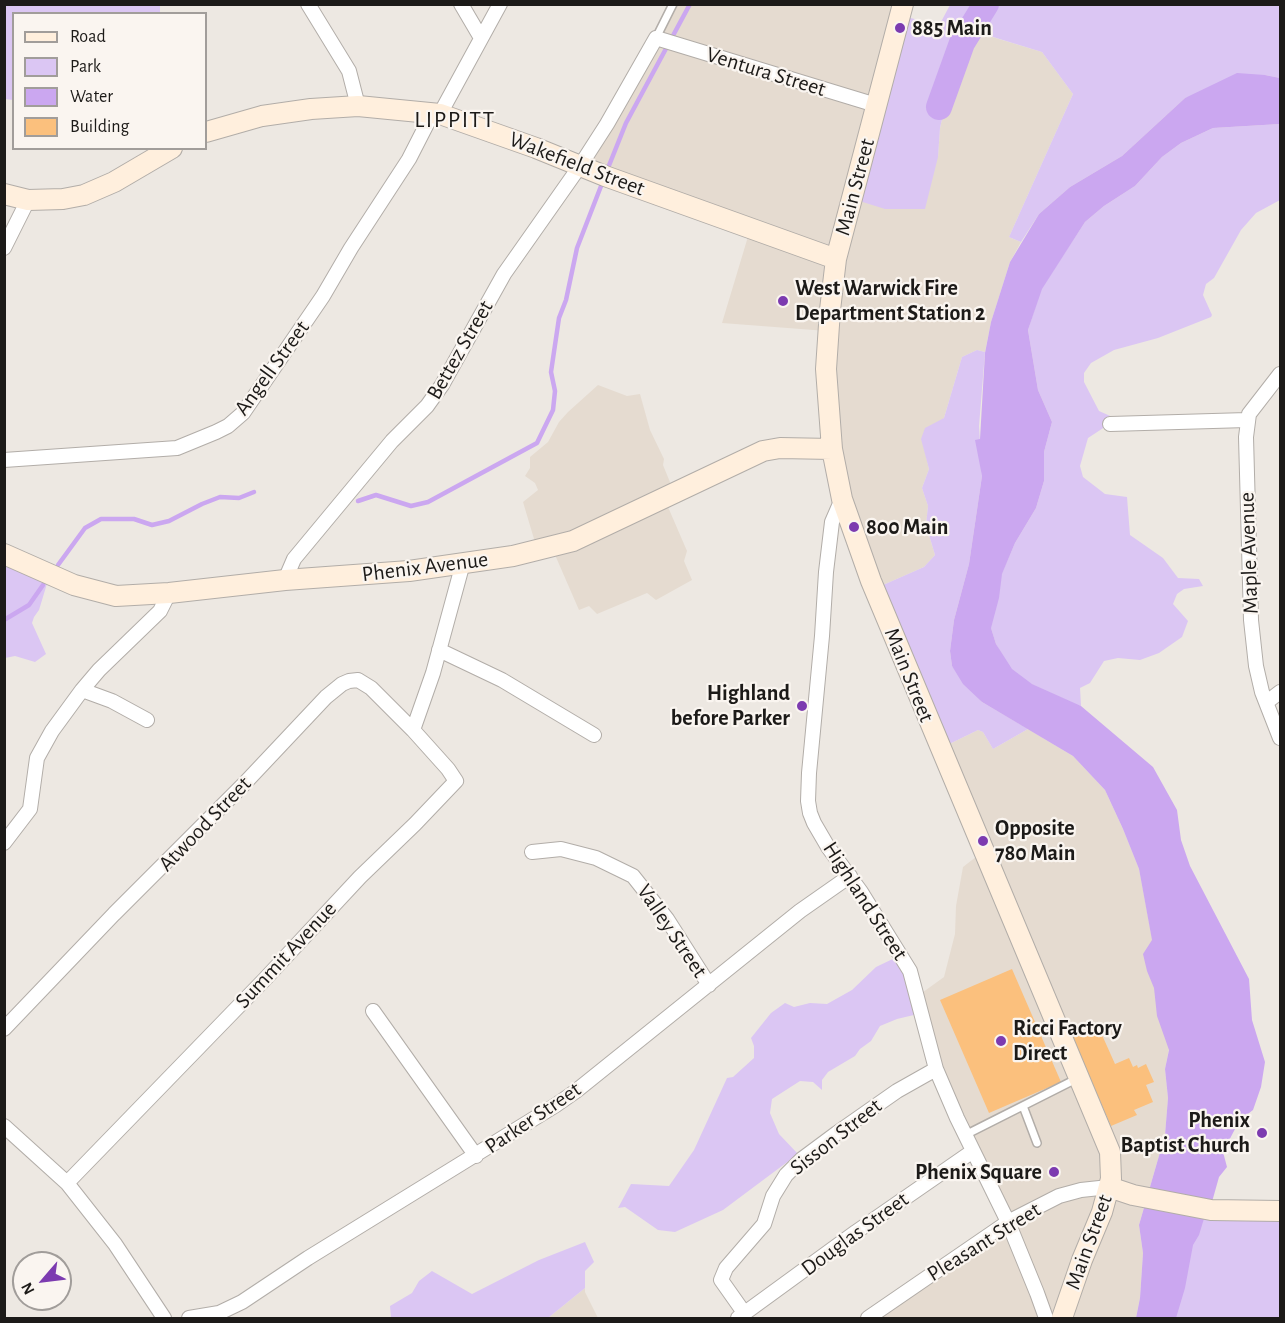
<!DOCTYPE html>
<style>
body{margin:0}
#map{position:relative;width:1285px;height:1323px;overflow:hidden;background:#ede8e2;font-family:"Alegreya Sans",sans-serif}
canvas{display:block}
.frame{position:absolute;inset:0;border:6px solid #1c1a18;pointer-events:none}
.legend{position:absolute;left:12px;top:12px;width:195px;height:138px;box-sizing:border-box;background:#faf5f0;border:2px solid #a19d9a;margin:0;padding:8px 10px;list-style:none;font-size:18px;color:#1c1a18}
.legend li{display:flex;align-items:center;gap:12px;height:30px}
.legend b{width:30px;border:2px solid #a19d9a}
.north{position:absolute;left:12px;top:1251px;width:60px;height:60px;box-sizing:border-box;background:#faf5f0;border:2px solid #a19d9a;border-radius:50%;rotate:242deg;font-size:16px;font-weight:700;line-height:24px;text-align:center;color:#1c1a18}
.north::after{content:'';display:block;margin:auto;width:21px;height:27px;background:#7c3bb0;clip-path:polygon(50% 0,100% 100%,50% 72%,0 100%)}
</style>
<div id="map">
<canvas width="1285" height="1323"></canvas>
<div class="frame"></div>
<ul class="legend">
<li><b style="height:8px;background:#ffefdd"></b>Road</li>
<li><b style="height:16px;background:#dbc6f3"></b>Park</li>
<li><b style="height:16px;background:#cba7f0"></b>Water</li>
<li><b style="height:16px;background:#fbc07d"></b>Building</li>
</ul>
<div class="north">N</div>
</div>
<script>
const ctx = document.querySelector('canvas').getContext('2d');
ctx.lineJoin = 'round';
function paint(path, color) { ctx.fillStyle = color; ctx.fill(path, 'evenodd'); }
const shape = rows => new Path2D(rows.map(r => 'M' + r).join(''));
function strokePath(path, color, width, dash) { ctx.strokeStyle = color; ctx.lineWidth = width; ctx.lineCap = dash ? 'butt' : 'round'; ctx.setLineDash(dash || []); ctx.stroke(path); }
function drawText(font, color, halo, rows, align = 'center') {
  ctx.font = font + ' "Alegreya Sans",sans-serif'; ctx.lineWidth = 4.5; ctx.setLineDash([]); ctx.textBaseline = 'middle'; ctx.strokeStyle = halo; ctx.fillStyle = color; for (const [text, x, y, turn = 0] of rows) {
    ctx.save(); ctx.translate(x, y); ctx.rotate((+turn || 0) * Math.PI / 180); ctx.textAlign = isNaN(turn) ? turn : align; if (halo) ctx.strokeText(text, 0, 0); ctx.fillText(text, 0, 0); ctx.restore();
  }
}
const built = shape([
 [674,5,902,5,938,157,940,128,949,89,970,41,979,33,1042,52,1073,94,1009,237,1021,242,1010,262,991,322,985,352,977,350,962,357,944,418,922,439,929,469,922,488,928,506,926,525,935,555,924,567,874,589,841,503,827,331,722,323,750,230,584,160],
 [598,385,627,396,640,394,650,430,664,459,663,465,674,492,665,500,687,551,684,561,692,580,656,600,647,593,597,614,589,606,579,610,552,548,537,549,523,502,538,490,535,483,525,476,530,468,530,457,548,442,559,422,568,412],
 [1028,729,1073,756,1105,790,1123,829,1139,869,1171,1039,1165,1069,1168,1098,1165,1135,1139,1225,1143,1253,1140,1298,1136,1318,868,1318,1005,1223,958,1122,919,995,944,977,955,934,956,906,963,867,981,853,939,749,978,730,983,732,993,749],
 [585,1288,585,1292,598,1318,548,1318]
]);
const green = shape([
 [5,4,160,5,160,13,14,14,13,100,5,99],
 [950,5,1280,5,1280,78,1265,75,1185,98,1122,156,1070,187,1039,214,1021,242,1009,237,1073,94,1042,52,980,33,970,41,949,89,940,128,938,157,925,209,885,209,850,198,900,15,936,25,942,20],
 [1280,124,1280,200,1256,213,1241,230,1214,278,1206,284,1203,295,1212,315,1211,317,1158,338,1114,350,1091,363,1084,373,1084,382,1099,411,1117,419,1088,438,1080,466,1083,477,1105,494,1127,497,1130,535,1163,558,1178,578,1199,579,1203,586,1184,589,1177,594,1173,604,1188,621,1182,637,1159,653,1140,660,1118,658,1104,661,1090,683,1080,688,1081,706,1077,705,1027,682,1008,667,996,644,989,622,996,587,1015,543,1036,508,1044,481,1044,452,1052,422,1038,390,1028,330,1041,289,1085,222,1104,206,1135,186,1162,157,1181,143,1213,128],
 [977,350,985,352,979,426,982,476,969,564,954,620,950,651,952,666,982,702,1028,729,993,749,983,732,978,730,939,749,874,589,924,567,935,555,926,525,928,506,922,488,929,469,921,439,925,428,944,418,962,357],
 [4,555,49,577,39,610,34,617,32,623,46,654,35,662,15,656,5,658],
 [899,956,918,1014,897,1019,880,1026,871,1041,860,1049,855,1056,828,1072,822,1080,822,1090,813,1082,800,1081,772,1099,770,1113,779,1134,798,1154,723,1210,675,1232,658,1230,625,1207,618,1208,631,1184,669,1186,694,1150,727,1078,733,1077,754,1058,754,1046,751,1038,771,1013,785,1003,794,1007,810,1003,827,1004,852,990,876,967],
 [1280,1211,1280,1318,1174,1318,1177,1282,1206,1212],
 [585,1242,594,1262,585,1271,585,1288,548,1318,391,1318,390,1306,412,1293,419,1281,432,1271,472,1294,539,1260]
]);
const water = shape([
 [1237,73,1265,75,1280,78,1280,124,1213,128,1181,143,1162,157,1135,186,1104,206,1085,222,1042,289,1028,330,1038,390,1052,422,1044,452,1044,481,1036,508,1015,543,1002,574,999,598,991,628,996,644,1012,669,1032,684,1081,706,1153,767,1177,810,1181,840,1190,866,1249,979,1252,1020,1265,1062,1261,1087,1253,1110,1235,1124,1235,1129,1223,1152,1227,1167,1219,1177,1210,1209,1206,1212,1199,1235,1193,1245,1185,1288,1176,1318,1136,1318,1140,1298,1143,1253,1139,1225,1165,1135,1168,1098,1165,1069,1169,1050,1157,1016,1154,988,1147,971,1143,954,1152,940,1139,869,1123,829,1105,790,1073,756,982,702,963,684,952,666,950,651,954,620,969,564,982,476,975,440,980,439,985,353,991,322,1010,262,1039,214,1070,187,1122,156,1185,98]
]);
const stream = shape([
 [606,173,626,123,690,4],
 [358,501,376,495,411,506,428,502,537,443,553,410,555,391,551,372,559,318,566,300,577,248,603,181],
 [58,565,85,528,101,519,134,519,152,525,169,521,202,504,220,497,239,498,254,492],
 [4,620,29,605,43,585]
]);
const river = shape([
 [939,107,962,43,986,4]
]);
const building = shape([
 [1012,969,1061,1082,989,1113,940,1000],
 [1098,1026,1115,1064,1129,1058,1133,1067,1137,1065,1138,1068,1146,1064,1154,1082,1146,1085,1153,1102,1134,1110,1137,1115,1111,1126,1072,1037]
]);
const lane = shape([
 [656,38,673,4],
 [1023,1106,1037,1143],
 [965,1135,1078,1078]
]);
const street = shape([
 [308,4,349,71,358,106],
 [461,4,481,38],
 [440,114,500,4],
 [4,248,28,200],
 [1280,374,1249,414,1246,437,1251,620,1256,666,1262,692,1280,738],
 [1110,424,1247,420],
 [4,460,177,448,216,432,228,426,243,413,323,296,351,248,409,159,432,114],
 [842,499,832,522,826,572,822,636,809,773,808,801,810,813,814,823,828,847,861,892,910,971,936,1069,957,1118,1008,1222,1037,1293,1046,1318],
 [285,580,294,559,392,441,427,406,442,385,504,274,580,166,607,124,656,38,876,105],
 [439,650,502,680,594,735],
 [82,690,112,701,147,720],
 [1267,702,1280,692],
 [4,843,30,809,37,758,52,731,82,690,99,670,160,611,169,593],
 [532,852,561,849,596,858,633,876,667,919,709,985],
 [373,1011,476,1156],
 [4,1029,114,914,244,784,326,697,342,684,349,681,358,680,371,688,413,730],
 [4,1126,67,1183,115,1244,164,1318],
 [67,1183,265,979,360,877,415,824,456,781,448,769,413,730,433,673,463,563],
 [745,1314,721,1280,726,1268,764,1224,773,1196,786,1175,802,1159,837,1133,897,1091,936,1069],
 [189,1318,219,1313,242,1302,308,1258,556,1105,576,1091,800,911,850,876],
 [738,1318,856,1232,973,1151],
 [868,1318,1008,1222,1059,1196,1081,1190,1109,1187]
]);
const secondary = shape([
 [903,4,836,259,830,310,826,369,832,449,842,499,871,581,1110,1152,1111,1179,1102,1212,1082,1260,1062,1318],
 [206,132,262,116,311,109,358,106,440,114,536,148,605,176,836,259],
 [4,194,28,200,63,199,84,195,114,182,172,148],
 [4,554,74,585,116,596,169,593,285,580,409,571,513,556,573,541,763,451,780,448,832,449],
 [1109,1187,1133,1195,1211,1210,1280,1211]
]);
const markers = [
 [900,28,6,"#7c3bb0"],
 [783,301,6,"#7c3bb0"],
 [854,527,6,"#7c3bb0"],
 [802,706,6,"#7c3bb0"],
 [983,841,6,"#7c3bb0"],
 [1001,1041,6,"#7c3bb0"],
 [1262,1133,6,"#7c3bb0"],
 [1054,1172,6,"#7c3bb0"]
];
const poiNames = [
 ["885 Main",912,28],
 ["West Warwick Fire",795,288],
 ["Department Station 2",795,313],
 ["800 Main",866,527],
 ["Highland",790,693,"right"],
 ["before Parker",790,718,"right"],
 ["Opposite",995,828],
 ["780 Main",995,853],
 ["Ricci Factory",1013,1028],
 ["Direct",1013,1053],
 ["Phenix",1250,1120,"right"],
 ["Baptist Church",1250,1145,"right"],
 ["Phenix Square",1042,1172,"right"]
];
const streetNames = [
 ["Ventura Street",766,72,17],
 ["Wakefield Street",577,164,21],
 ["Main Street",855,187,-75],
 ["Bettez Street",460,350,-60],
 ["Angell Street",272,368,-54],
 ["Maple Avenue",1249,553,-92],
 ["Phenix Avenue",425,567,-7],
 ["Main Street",909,675,68],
 ["Atwood Street",205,824,-46],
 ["Highland Street",865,901,57],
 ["Valley Street",672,931,56],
 ["Summit Avenue",286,955,-47],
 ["Parker Street",533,1118,-34],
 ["Sisson Street",836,1137,-38],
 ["Douglas Street",855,1234,-36],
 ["Pleasant Street",984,1242,-32],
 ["Main Street",1089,1242,-70]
];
const neighbourhoodNames = [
 ["LIPPITT",455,120]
];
paint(built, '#e5dbd0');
paint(green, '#dbc6f3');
paint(water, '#cba7f0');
strokePath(stream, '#cba7f0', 4.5);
strokePath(river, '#cba7f0', 26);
paint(building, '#fbc07d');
strokePath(lane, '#b2ada8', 10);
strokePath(street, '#b2ada8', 16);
strokePath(secondary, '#b2ada8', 22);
strokePath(lane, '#fff', 7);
strokePath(street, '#fff', 14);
strokePath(secondary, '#ffefdd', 20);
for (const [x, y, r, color] of markers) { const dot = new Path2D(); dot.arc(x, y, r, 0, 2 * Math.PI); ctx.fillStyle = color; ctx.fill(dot); strokePath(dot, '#faf5f0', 2); }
drawText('bold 22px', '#1c1a18', '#faf5f0', poiNames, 'left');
drawText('22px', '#1c1a18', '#faf5f0', streetNames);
ctx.letterSpacing = '1.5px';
drawText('24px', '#1c1a18', '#faf5f0', neighbourhoodNames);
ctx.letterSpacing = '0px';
</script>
